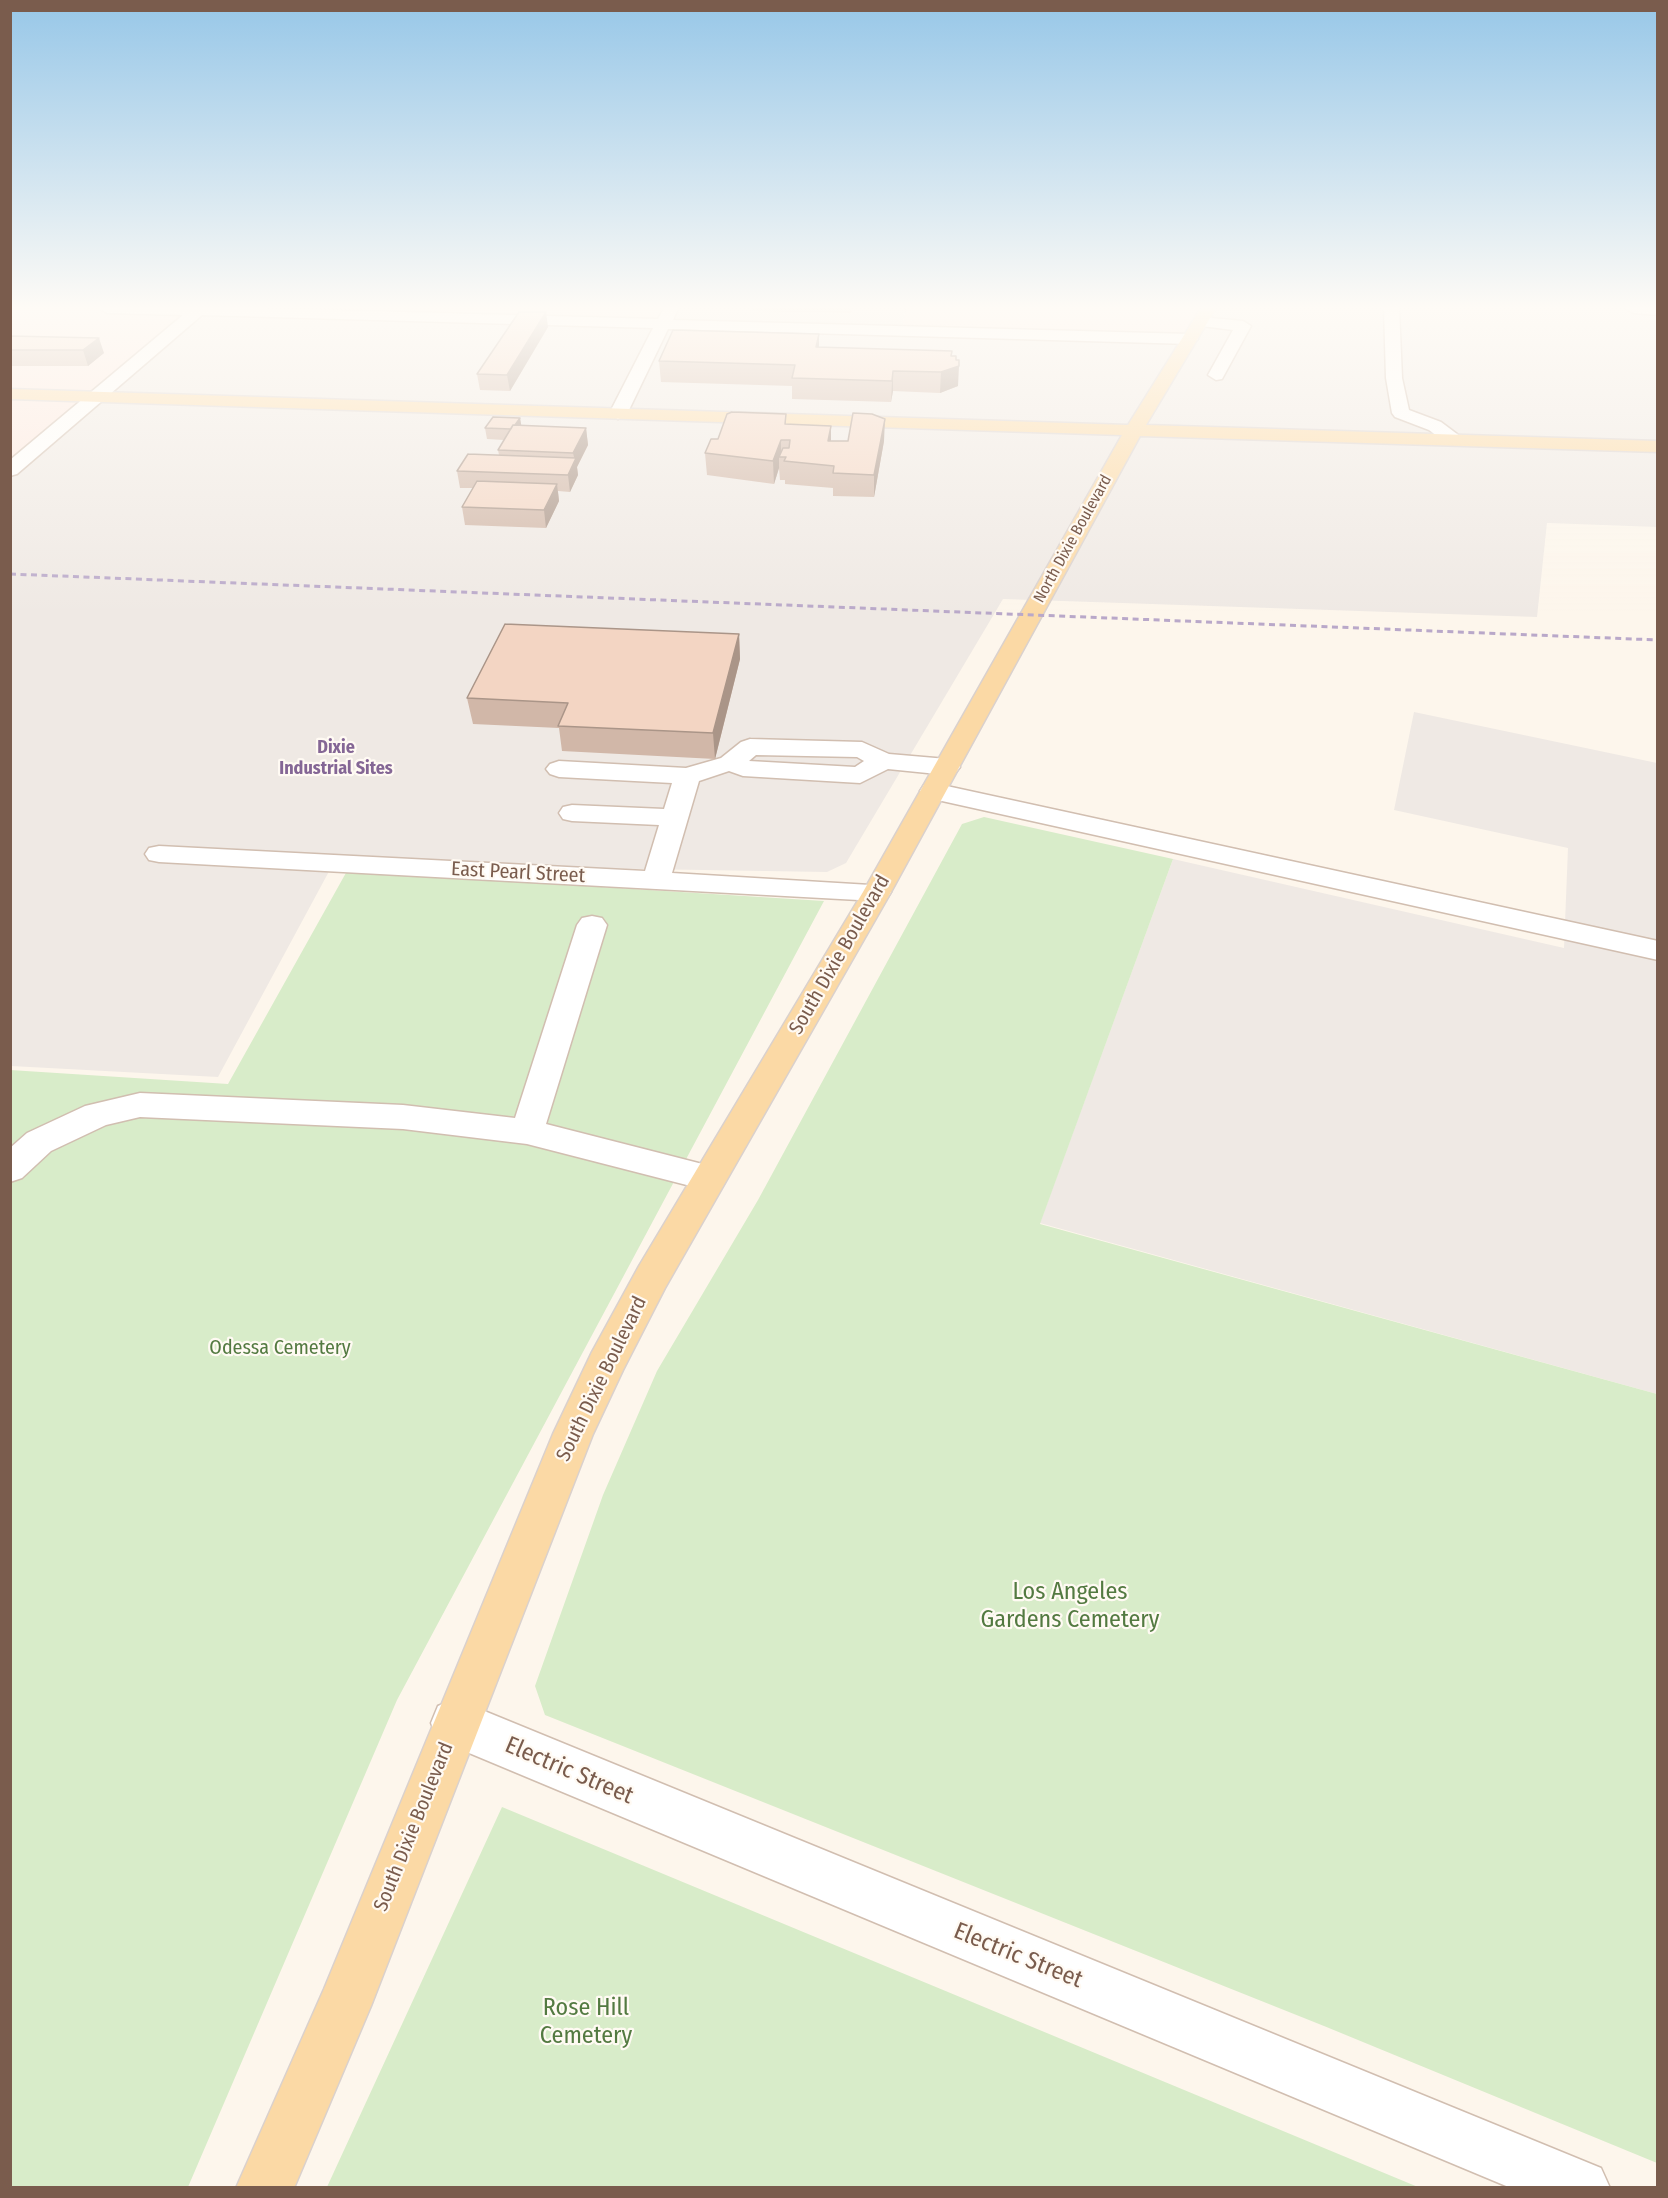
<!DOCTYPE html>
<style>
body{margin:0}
#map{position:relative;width:1668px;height:2198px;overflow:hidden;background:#fdf6ec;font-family:"Fira Sans Condensed",sans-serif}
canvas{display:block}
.frame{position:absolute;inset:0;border:12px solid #7a5c4d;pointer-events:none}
</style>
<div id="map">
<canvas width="1668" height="2198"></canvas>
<div class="frame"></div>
</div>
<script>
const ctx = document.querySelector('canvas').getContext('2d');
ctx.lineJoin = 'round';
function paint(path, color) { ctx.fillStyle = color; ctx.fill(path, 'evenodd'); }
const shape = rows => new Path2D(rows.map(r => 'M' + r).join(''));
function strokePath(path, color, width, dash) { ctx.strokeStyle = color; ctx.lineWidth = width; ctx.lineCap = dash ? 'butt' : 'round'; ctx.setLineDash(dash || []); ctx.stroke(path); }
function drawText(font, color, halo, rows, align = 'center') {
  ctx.font = font + ' "Fira Sans Condensed",sans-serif'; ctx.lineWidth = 4.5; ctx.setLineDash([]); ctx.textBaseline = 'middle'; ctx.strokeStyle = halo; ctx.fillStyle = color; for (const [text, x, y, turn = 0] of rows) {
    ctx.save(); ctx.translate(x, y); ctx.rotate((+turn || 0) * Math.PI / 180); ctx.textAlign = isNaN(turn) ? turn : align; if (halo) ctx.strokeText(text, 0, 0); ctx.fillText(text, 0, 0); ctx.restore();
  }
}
const commercial = shape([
 [11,308,671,308,664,322,11,472],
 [906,308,1210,308,1192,339,901,329]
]);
const industrial = shape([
 [671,308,906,308,902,329,1192,339,1210,308,1657,308,1657,527,1547,523,1537,617,1003,599,846,863,827,872,333,864,218,1077,11,1066,10,472,198,310,664,322],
 [1414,712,1657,763,1657,1394,1040,1223,1173,859,1564,948,1568,848,1394,810]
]);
const green = shape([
 [984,817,1173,859,1040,1224,1657,1394,1657,2163,1324,2026,545,1715,535,1686,603,1495,657,1371,758,1200,962,824],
 [347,871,824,901,397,1700,188,2187,11,2187,10,1070,228,1084],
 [502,1807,1418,2187,327,2187]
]);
const minor = shape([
 [99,308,258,308,658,319,664,308,678,308,673,320,1190,334,1198,339,1190,344,668,329,627,414,618,419,609,414,653,328,202,315,17,474,10,476,10,460,183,315,107,313,99,308],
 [1384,308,1399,308,1402,378,1409,410,1441,422,1461,437,1464,441,1461,445,1449,445,1429,430,1395,417,1392,413,1386,378,1384,308],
 [1625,308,1658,308,1658,315,1633,313,1625,308],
 [1200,317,1243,321,1251,326,1222,379,1216,380,1208,375,1233,330,1194,325,1192,322,1200,317],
 [750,739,862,742,889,754,947,759,956,762,960,767,956,772,947,775,888,769,860,783,743,776,729,771,699,781,672,873,887,886,891,892,887,898,877,901,159,862,149,860,145,854,149,848,159,846,645,871,659,825,572,821,563,819,559,813,563,807,572,805,664,809,672,783,559,777,550,774,546,769,550,764,559,761,686,768,721,758,741,742,750,739],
 [756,755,857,757,864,761,855,767,749,761,756,755],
 [933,783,1658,941,1658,960,924,797,920,791,924,785,933,783],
 [592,916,602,918,607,925,546,1124,722,1169,727,1178,722,1187,710,1191,527,1144,403,1129,140,1117,106,1125,51,1151,22,1178,10,1182,10,1148,27,1133,85,1106,140,1093,403,1105,515,1118,577,925,582,918,592,916],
 [455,1699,1601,2168,1610,2188,1511,2188,438,1740,431,1723,438,1706,455,1699]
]);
const major = shape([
 [1201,308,1216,308,1146,425,1658,441,1658,452,1140,436,891,892,665,1288,623,1370,593,1434,371,2006,294,2188,236,2188,324,1989,553,1434,592,1352,639,1266,863,892,1122,435,10,399,10,389,1128,425,1201,308]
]);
const rail = shape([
 [10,574,1658,640]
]);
const wall = shape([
 [752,308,852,308,851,313,752,311],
 [548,327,510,391,480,390,477,374],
 [819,334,819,347,951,356,956,360,958,386,940,393,893,391,891,402,792,399,792,386,661,382,659,361],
 [10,336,104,353,88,366,10,366],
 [786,414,786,424,831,441,884,441,874,497,833,496,833,488,785,484,785,480,780,480,779,468,774,484,707,475,705,453],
 [520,418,521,426,586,428,588,445,577,467,578,475,570,492,558,491,559,501,546,528,465,525,462,507,473,488,460,488,457,471,499,455,498,450,504,440,487,439,485,428],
 [739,634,740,659,715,759,562,751,559,728,473,724,467,698]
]);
const shadedWall = shape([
 [546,312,548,327,510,391,507,375],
 [819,334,819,354,816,347],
 [99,338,104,353,88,366,83,350],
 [959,366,958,386,940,393,941,372],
 [893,371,893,391,891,402,892,381],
 [520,418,522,429,512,429],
 [885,419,884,441,874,497,874,475],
 [831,426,831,448,828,441],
 [586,428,588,445,577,467,578,475,570,492,568,475,575,461,573,453],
 [781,440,781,457,779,457,779,468,774,484,773,461],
 [557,484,559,501,546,528,544,510],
 [739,634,740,659,715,759,713,733]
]);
const building = shape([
 [519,312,546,312,507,375,477,374,519,312],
 [673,330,819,334,816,347,952,351,951,356,956,356,956,360,959,360,959,366,941,372,893,371,892,381,792,378,795,365,659,361,673,330],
 [10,336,99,338,83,350,10,350,10,336],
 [732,412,786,414,785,424,831,426,828,441,848,441,853,413,872,414,885,419,874,475,833,473,834,466,784,461,786,457,779,457,783,448,789,448,790,440,781,440,773,461,705,453,711,439,718,439,727,414,732,412],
 [493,417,520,418,515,425,513,425,511,429,485,428,493,417],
 [513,425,586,428,573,453,498,450,513,425],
 [468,454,576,458,568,475,457,471,468,454],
 [477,481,557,484,544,510,462,507,477,481],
 [505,624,739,634,713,733,558,726,568,703,467,698,505,624]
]);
const farStreetnames = [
 ["North Dixie Boulevard",1073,539,-61]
];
const farNeighbourhoodnames = [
 ["Dixie",336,748],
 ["Industrial Sites",336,769]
];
const streetNames = [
 ["East Pearl Street",518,873,3],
 ["South Dixie Boulevard",840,955,-60],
 ["South Dixie Boulevard",602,1379,-64],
 ["South Dixie Boulevard",414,1827,-68]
];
const parkNames = [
 ["Odessa Cemetery",280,1348]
];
const nearParknames = [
 ["Los Angeles",1070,1592],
 ["Gardens Cemetery",1070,1620],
 ["Rose Hill",586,2008],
 ["Cemetery",586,2036]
];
const nearStreetnames = [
 ["Electric Street",569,1771,23],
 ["Electric Street",1018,1956,22]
];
paint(commercial, '#fde8e0');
paint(industrial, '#efe9e4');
paint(green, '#d8ecc9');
strokePath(minor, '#d1beb0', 3);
strokePath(major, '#dad1cd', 3);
paint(minor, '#fff');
paint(major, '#fbd9a5');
strokePath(rail, '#b9a8c9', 3, [6, 4.5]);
paint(wall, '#d1b7a8');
paint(shadedWall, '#aa9588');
paint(building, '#f3d5c3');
strokePath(building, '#aa9588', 1.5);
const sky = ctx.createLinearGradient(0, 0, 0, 615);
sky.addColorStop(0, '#97c7e8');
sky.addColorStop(0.5, '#fefbf6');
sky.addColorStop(1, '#fefbf600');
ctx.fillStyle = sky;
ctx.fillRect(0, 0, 1668, 615);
drawText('16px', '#7a5c4d', '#fffaf3', farStreetnames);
drawText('bold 18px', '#846695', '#fffaf3', farNeighbourhoodnames);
drawText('20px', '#7a5c4d', '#fffaf3', streetNames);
drawText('20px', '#537a41', '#fffaf3', parkNames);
drawText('24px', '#537a41', '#fffaf3', nearParknames);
drawText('24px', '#7a5c4d', '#fffaf3', nearStreetnames);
</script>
